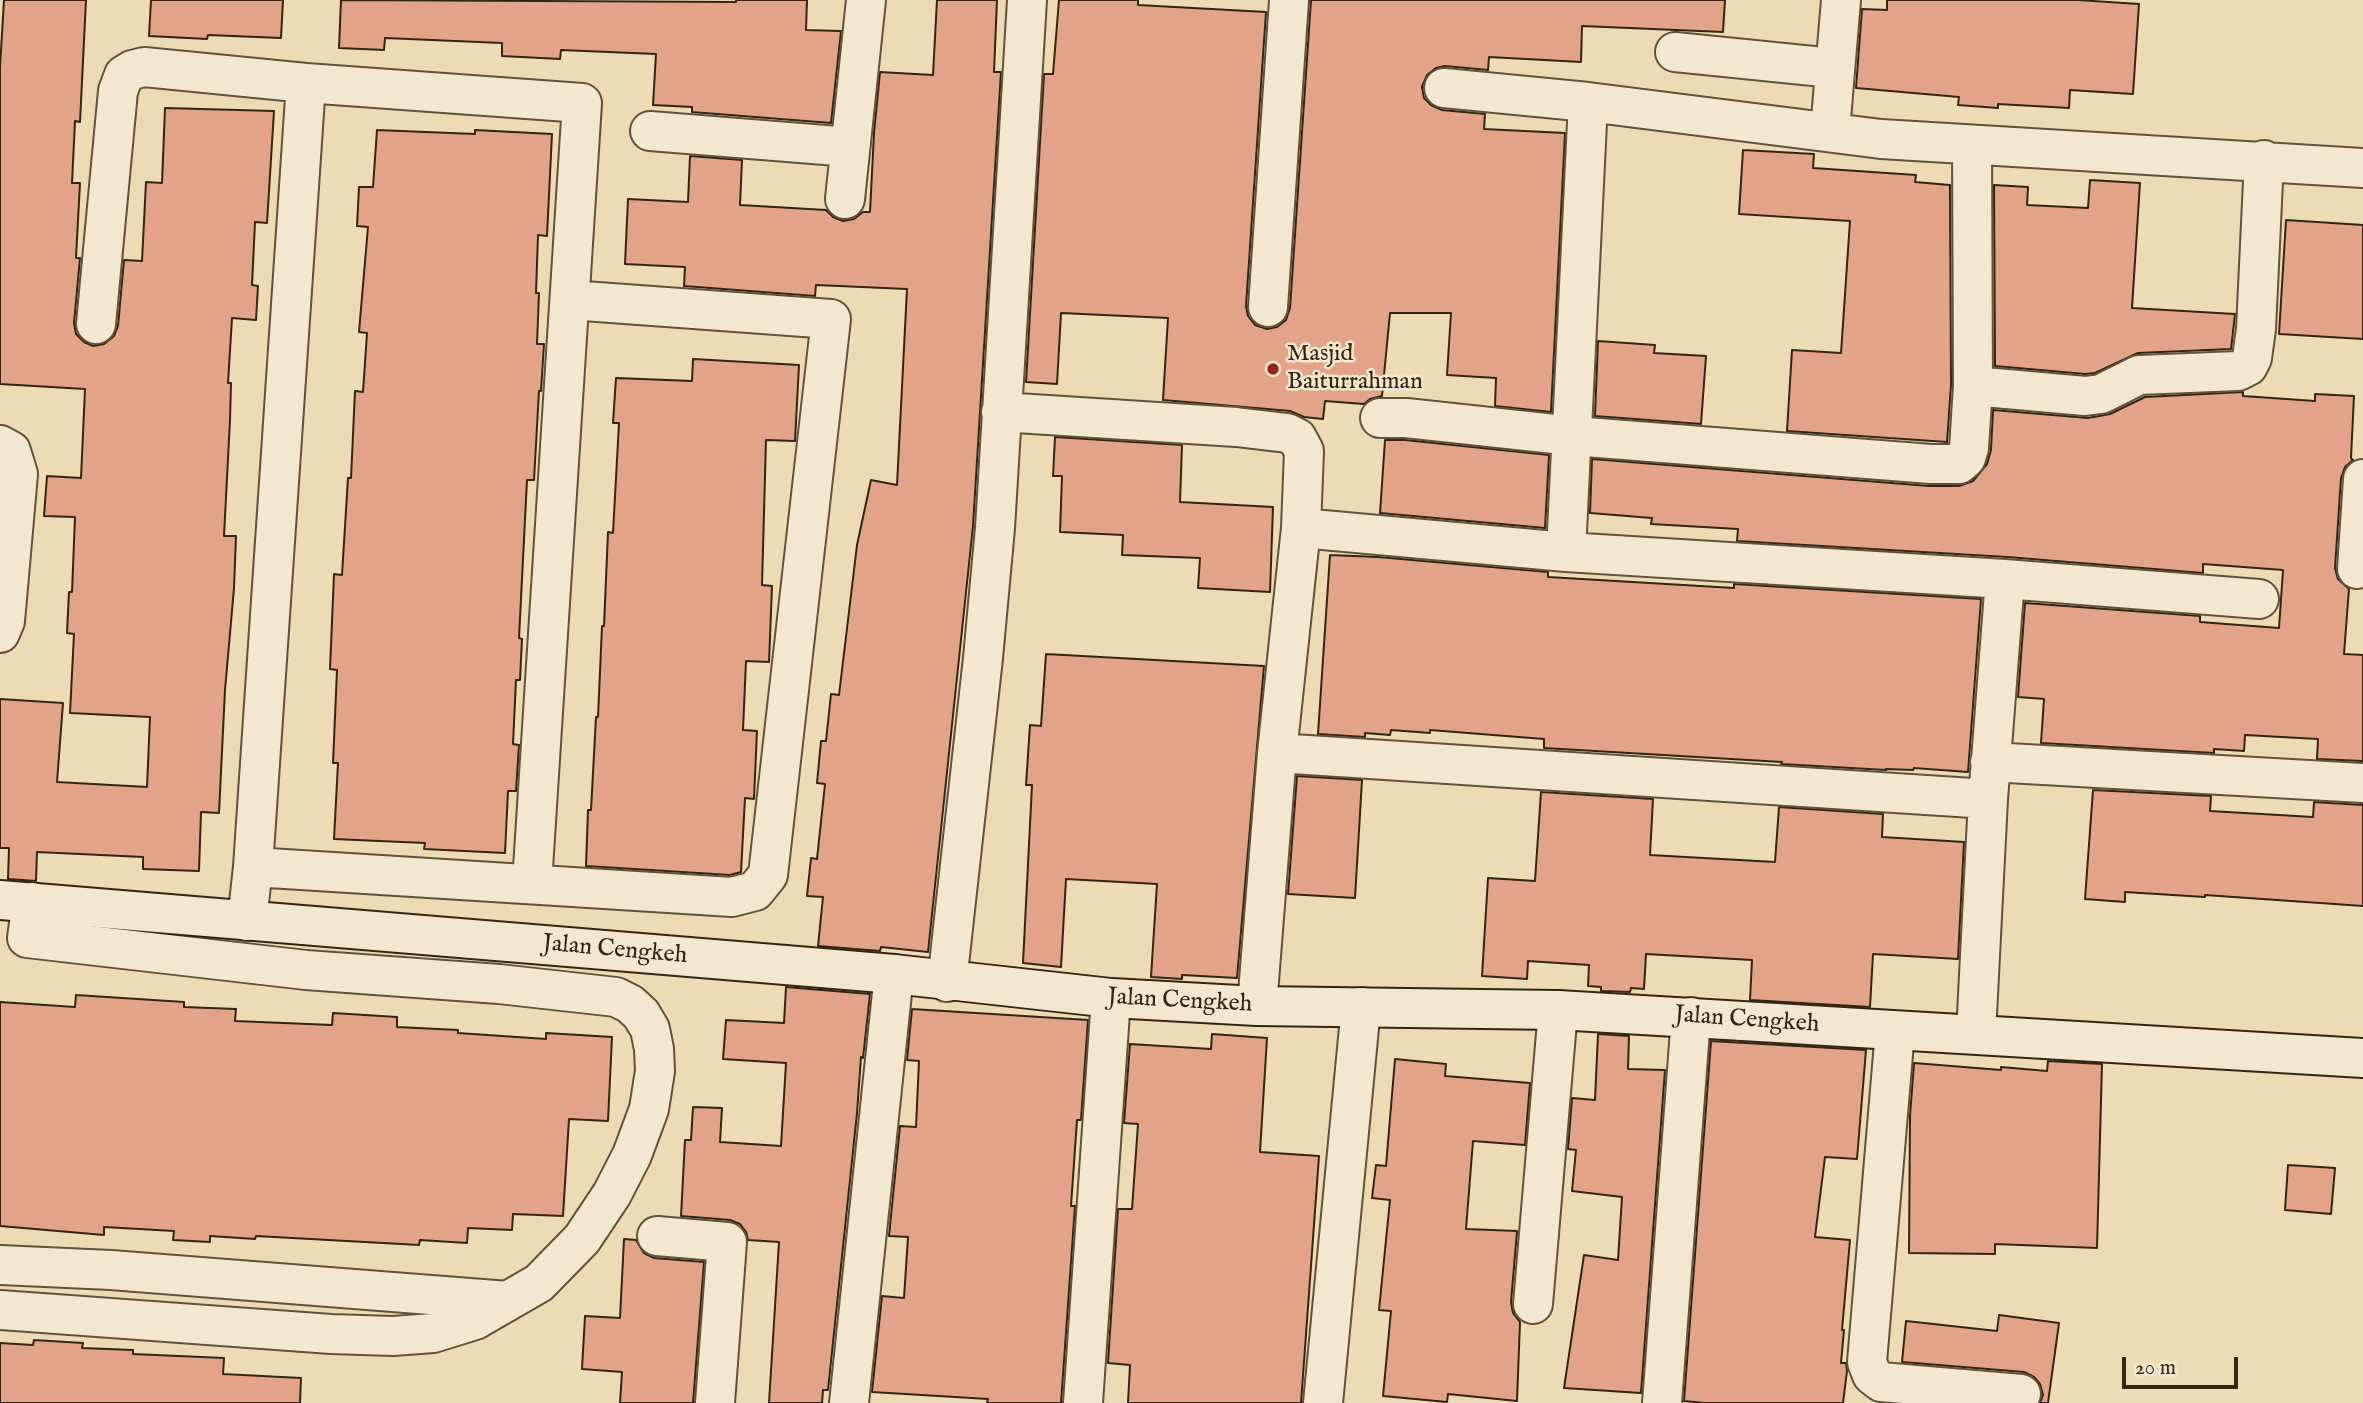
<!DOCTYPE html>
<style>
body{margin:0}
#map{position:relative;width:2363px;height:1403px;overflow:hidden;background:#ecdbb5;font-family:"IM FELL English",serif}
canvas{display:block}
.scale{position:absolute;left:2122px;top:1357px;width:116px;height:32px;box-sizing:border-box;border:4px solid #332413;border-top:0;padding-left:9px;font-size:21px;line-height:24px;white-space:nowrap;color:#332413;-webkit-text-stroke:5px #f3e8cf;paint-order:stroke}
</style>
<div id="map">
<canvas width="2363" height="1403"></canvas>
<div class="scale">20 m</div>
</div>
<script>
const ctx = document.querySelector('canvas').getContext('2d');
ctx.lineJoin = 'round';
function paint(path, color) { ctx.fillStyle = color; ctx.fill(path, 'evenodd'); }
const shape = rows => new Path2D(rows.map(r => 'M' + r).join(''));
function strokePath(path, color, width, dash) { ctx.strokeStyle = color; ctx.lineWidth = width; ctx.lineCap = dash ? 'butt' : 'round'; ctx.setLineDash(dash || []); ctx.stroke(path); }
function drawText(font, color, halo, rows, align = 'center') {
  ctx.font = font + ' "IM FELL English",serif'; ctx.lineWidth = 5; ctx.setLineDash([]); ctx.textBaseline = 'middle'; ctx.strokeStyle = halo; ctx.fillStyle = color; for (const [text, x, y, turn = 0] of rows) {
    ctx.save(); ctx.translate(x, y); ctx.rotate((+turn || 0) * Math.PI / 180); ctx.textAlign = isNaN(turn) ? turn : align; if (halo) ctx.strokeText(text, 0, 0); ctx.fillText(text, 0, 0); ctx.restore();
  }
}
const building = shape([
 [4,0,86,0,80,122,75,121,72,183,80,183,76,258,80,258,74,323,76,334,84,342,93,346,104,344,114,336,118,326,124,260,142,261,146,182,162,183,165,108,274,111,267,223,255,222,252,285,258,286,256,320,232,318,228,383,231,383,230,420,224,536,236,536,234,588,225,690,219,813,201,812,199,871,143,869,143,857,37,852,36,881,8,879,9,848,0,848,0,699,63,703,57,782,147,787,150,717,70,713,74,634,67,633,69,592,72,592,75,517,44,516,47,476,81,478,85,389,0,384,0,67,4,0],
 [151,0,283,0,281,38,208,35,207,39,149,36,151,0],
 [341,0,736,2,736,0,807,0,806,30,841,31,831,123,692,112,692,107,653,105,656,54,561,50,560,59,502,56,502,43,385,38,384,50,339,48,341,0],
 [937,0,997,0,994,72,1001,72,973,526,928,952,881,947,880,951,818,946,823,897,807,896,811,858,817,859,825,784,817,783,821,741,826,741,831,694,839,695,857,545,871,480,897,485,907,289,816,285,815,296,684,286,685,267,625,264,628,199,688,202,690,156,742,160,740,205,826,210,833,217,843,221,854,219,863,212,870,212,874,133,880,72,933,75,937,0],
 [1059,0,1138,0,1138,5,1266,12,1246,306,1248,316,1255,325,1267,329,1277,327,1286,320,1290,308,1311,0,1725,0,1723,32,1582,26,1581,62,1489,57,1488,70,1445,66,1436,68,1427,75,1422,87,1424,98,1431,105,1442,110,1485,114,1484,129,1565,133,1551,412,1495,406,1496,378,1447,375,1451,313,1390,313,1382,396,1370,399,1364,404,1325,401,1323,419,1304,417,1290,411,1163,400,1168,318,1061,313,1057,384,1026,382,1044,74,1053,74,1059,0],
 [1887,0,2078,0,2139,4,2133,94,2070,90,2069,108,1998,104,1998,108,1958,105,1959,97,1856,88,1862,9,1887,10,1887,0],
 [377,130,475,134,475,130,552,134,547,236,538,235,536,293,539,293,537,344,544,344,541,391,539,391,534,480,527,480,519,638,522,639,520,680,516,680,513,744,519,745,516,791,508,791,505,853,424,849,425,843,334,839,338,763,333,763,337,670,330,669,334,574,342,575,348,478,351,478,355,391,363,392,367,333,359,332,368,227,357,226,359,187,373,187,377,130],
 [1743,150,1814,154,1813,168,1916,175,1915,182,1950,185,1951,385,1947,442,1787,431,1792,350,1841,353,1850,221,1739,214,1743,150],
 [2090,180,2140,183,2132,308,2235,314,2231,349,2138,353,2095,373,2085,374,1995,366,1994,185,2028,187,2027,205,2088,208,2090,180],
 [2286,220,2363,225,2363,339,2279,334,2286,220],
 [1598,341,1655,345,1654,353,1706,356,1701,424,1595,416,1598,341],
 [693,359,799,365,795,441,766,440,762,585,772,586,769,662,746,661,743,730,757,731,754,799,745,798,741,872,730,875,586,866,588,810,591,810,596,717,598,717,602,626,604,626,608,532,613,533,619,423,613,423,616,378,692,381,693,359],
 [2243,392,2243,396,2315,401,2315,394,2354,396,2351,458,2353,460,2345,467,2341,478,2335,568,2338,579,2349,589,2344,654,2363,655,2363,761,2317,759,2318,739,2245,735,2244,751,2214,749,2214,753,2041,743,2044,699,2018,697,2025,603,2200,616,2200,622,2279,628,2283,570,2203,564,2203,573,2007,557,1737,541,1738,529,1651,524,1652,518,1590,513,1592,459,1929,486,1959,486,1973,481,1987,464,1991,450,1993,410,2088,418,2110,414,2145,397,2243,392],
 [1055,437,1182,445,1180,502,1273,507,1270,592,1198,588,1200,558,1122,555,1123,535,1060,532,1062,476,1053,476,1055,437],
 [1385,440,1405,440,1549,455,1545,528,1380,513,1385,440],
 [1330,555,1378,557,1548,572,1548,577,1734,588,1734,584,1981,599,1968,772,1914,768,1913,770,1886,769,1886,770,1781,764,1782,762,1544,748,1544,739,1430,730,1430,733,1391,730,1390,735,1365,733,1365,737,1318,734,1330,555],
 [1046,654,1264,666,1237,978,1182,975,1182,979,1151,977,1157,884,1066,879,1061,967,1023,963,1032,785,1026,785,1030,725,1041,726,1046,654],
 [1297,776,1362,780,1355,898,1288,894,1297,776],
 [2093,790,2211,796,2210,811,2313,817,2314,802,2363,805,2363,906,2205,895,2205,897,2125,892,2125,902,2085,899,2093,790],
 [1541,792,1653,799,1650,855,1775,862,1779,807,1883,814,1882,837,1964,842,1958,959,1873,954,1870,1007,1750,1000,1752,960,1646,954,1644,989,1631,988,1630,992,1601,991,1601,987,1588,986,1589,965,1528,961,1527,979,1482,976,1488,878,1535,881,1541,792],
 [786,987,870,994,863,1058,861,1057,857,1113,828,1390,823,1390,822,1403,769,1403,779,1242,748,1240,746,1232,740,1224,730,1220,681,1216,685,1140,691,1140,693,1107,722,1108,720,1142,781,1146,786,1063,723,1059,726,1020,784,1023,786,987],
 [76,995,184,1002,184,1007,236,1009,235,1021,332,1025,333,1013,397,1017,397,1027,458,1030,458,1033,546,1039,546,1033,612,1037,608,1121,569,1119,563,1216,513,1214,512,1230,468,1228,467,1243,420,1240,419,1245,256,1236,255,1239,210,1236,210,1242,173,1240,174,1231,104,1227,104,1235,0,1226,0,1002,75,1007,76,995],
 [912,1009,1088,1020,1081,1120,1077,1120,1071,1206,1075,1206,1061,1403,987,1403,988,1399,872,1392,882,1296,904,1298,908,1237,889,1236,900,1126,916,1127,919,1061,907,1060,912,1009],
 [1212,1034,1267,1038,1260,1152,1319,1156,1301,1403,1128,1403,1130,1365,1108,1363,1118,1209,1132,1209,1138,1124,1124,1123,1130,1044,1211,1049,1212,1034],
 [1598,1034,1629,1036,1628,1069,1665,1070,1641,1393,1564,1388,1584,1255,1618,1260,1622,1197,1572,1191,1576,1150,1568,1149,1572,1098,1595,1100,1598,1034],
 [1711,1041,1866,1050,1857,1159,1825,1157,1815,1237,1850,1240,1842,1330,1844,1330,1841,1363,1846,1363,1847,1371,1843,1403,1704,1403,1684,1401,1711,1041],
 [1395,1059,1446,1064,1445,1076,1530,1083,1525,1145,1473,1141,1466,1229,1517,1231,1511,1302,1513,1313,1520,1322,1517,1401,1448,1394,1447,1402,1383,1396,1391,1311,1379,1310,1390,1200,1372,1198,1376,1165,1386,1166,1395,1059],
 [2048,1061,2102,1064,2097,1248,1995,1244,1995,1254,1909,1253,1910,1116,1914,1063,2001,1070,2001,1067,2047,1071,2048,1061],
 [2288,1165,2335,1168,2331,1214,2285,1210,2288,1165],
 [624,1239,636,1240,644,1253,654,1258,704,1262,693,1403,620,1403,622,1372,582,1369,585,1316,620,1318,624,1239],
 [1999,1315,2059,1323,2048,1403,2040,1403,2043,1395,2040,1384,2034,1377,2024,1372,1902,1362,1906,1321,1997,1331,1999,1315],
 [34,1340,83,1343,82,1348,133,1350,133,1354,224,1358,223,1374,301,1378,300,1403,0,1403,0,1343,33,1345,34,1340]
]);
const street = shape([
 [1675,52,1833,68],
 [1444,88,1588,102,1881,139,2363,168],
 [650,131,850,147],
 [1830,131,1841,0],
 [845,199,866,0],
 [1268,307,1289,0],
 [96,324,118,91,124,75,132,70,144,67,306,83,582,103,532,884],
 [1973,386,2085,396,2101,394,2139,375,2238,371,2248,366,2252,358,2256,329,2264,160],
 [1001,412,1236,427,1287,433,1297,438,1304,451,1301,528],
 [1380,418,1406,418,1573,436,1931,464,1959,464,1966,458,1969,448,1973,386,1972,145],
 [0,445,11,451,18,474,5,621,0,633],
 [1566,552,1588,102],
 [2357,569,2363,479],
 [1277,753,1988,799],
 [1990,762,2363,783],
 [253,867,732,897,755,891,768,875,831,319,570,300],
 [247,921,253,867,306,83],
 [947,982,983,658,995,528,1027,0],
 [1257,1006,1277,753,1301,528,1566,552,2005,579,2259,599],
 [1895,1031,1867,1362,1872,1375,1881,1382,2021,1394],
 [1976,1034,1988,799,2005,579],
 [657,1236,727,1242,715,1403],
 [0,1265,111,1270,508,1301],
 [1533,1304,1558,1010],
 [0,1310,331,1334,393,1336,433,1333,475,1320,539,1283,582,1239,612,1194,632,1155,649,1109,655,1071,654,1049,650,1029,641,1014,630,1004,616,997,499,984,306,970,27,938,32,902],
 [849,1403,894,974],
 [1083,1403,1111,998],
 [1323,1403,1361,1007],
 [1662,1403,1691,1017]
]);
const secondary = shape([
 [0,900,894,974,1111,998,1257,1006,1558,1010,2363,1058]
]);
const markers = [
 [1273,369,7,"#8f2418"]
];
const poiNames = [
 ["Masjid",1287,355],
 ["Baiturrahman",1287,383]
];
const streetNames = [
 ["Jalan Cengkeh",615,951,5],
 ["Jalan Cengkeh",1180,1002,3],
 ["Jalan Cengkeh",1747,1021,4]
];
paint(building, '#e3a389');
strokePath(building, '#332413', 2);
strokePath(street, '#61523c', 42);
strokePath(secondary, '#332413', 42);
strokePath(street, '#f3e8cf', 38);
strokePath(secondary, '#f3e8cf', 38);
for (const [x, y, r, color] of markers) { const dot = new Path2D(); dot.arc(x, y, r, 0, 2 * Math.PI); ctx.fillStyle = color; ctx.fill(dot); strokePath(dot, '#f3e8cf', 2.5); }
drawText('24px', '#332413', '#f3e8cf', poiNames, 'left');
drawText('24px', '#332413', '#f3e8cf', streetNames);
</script>
